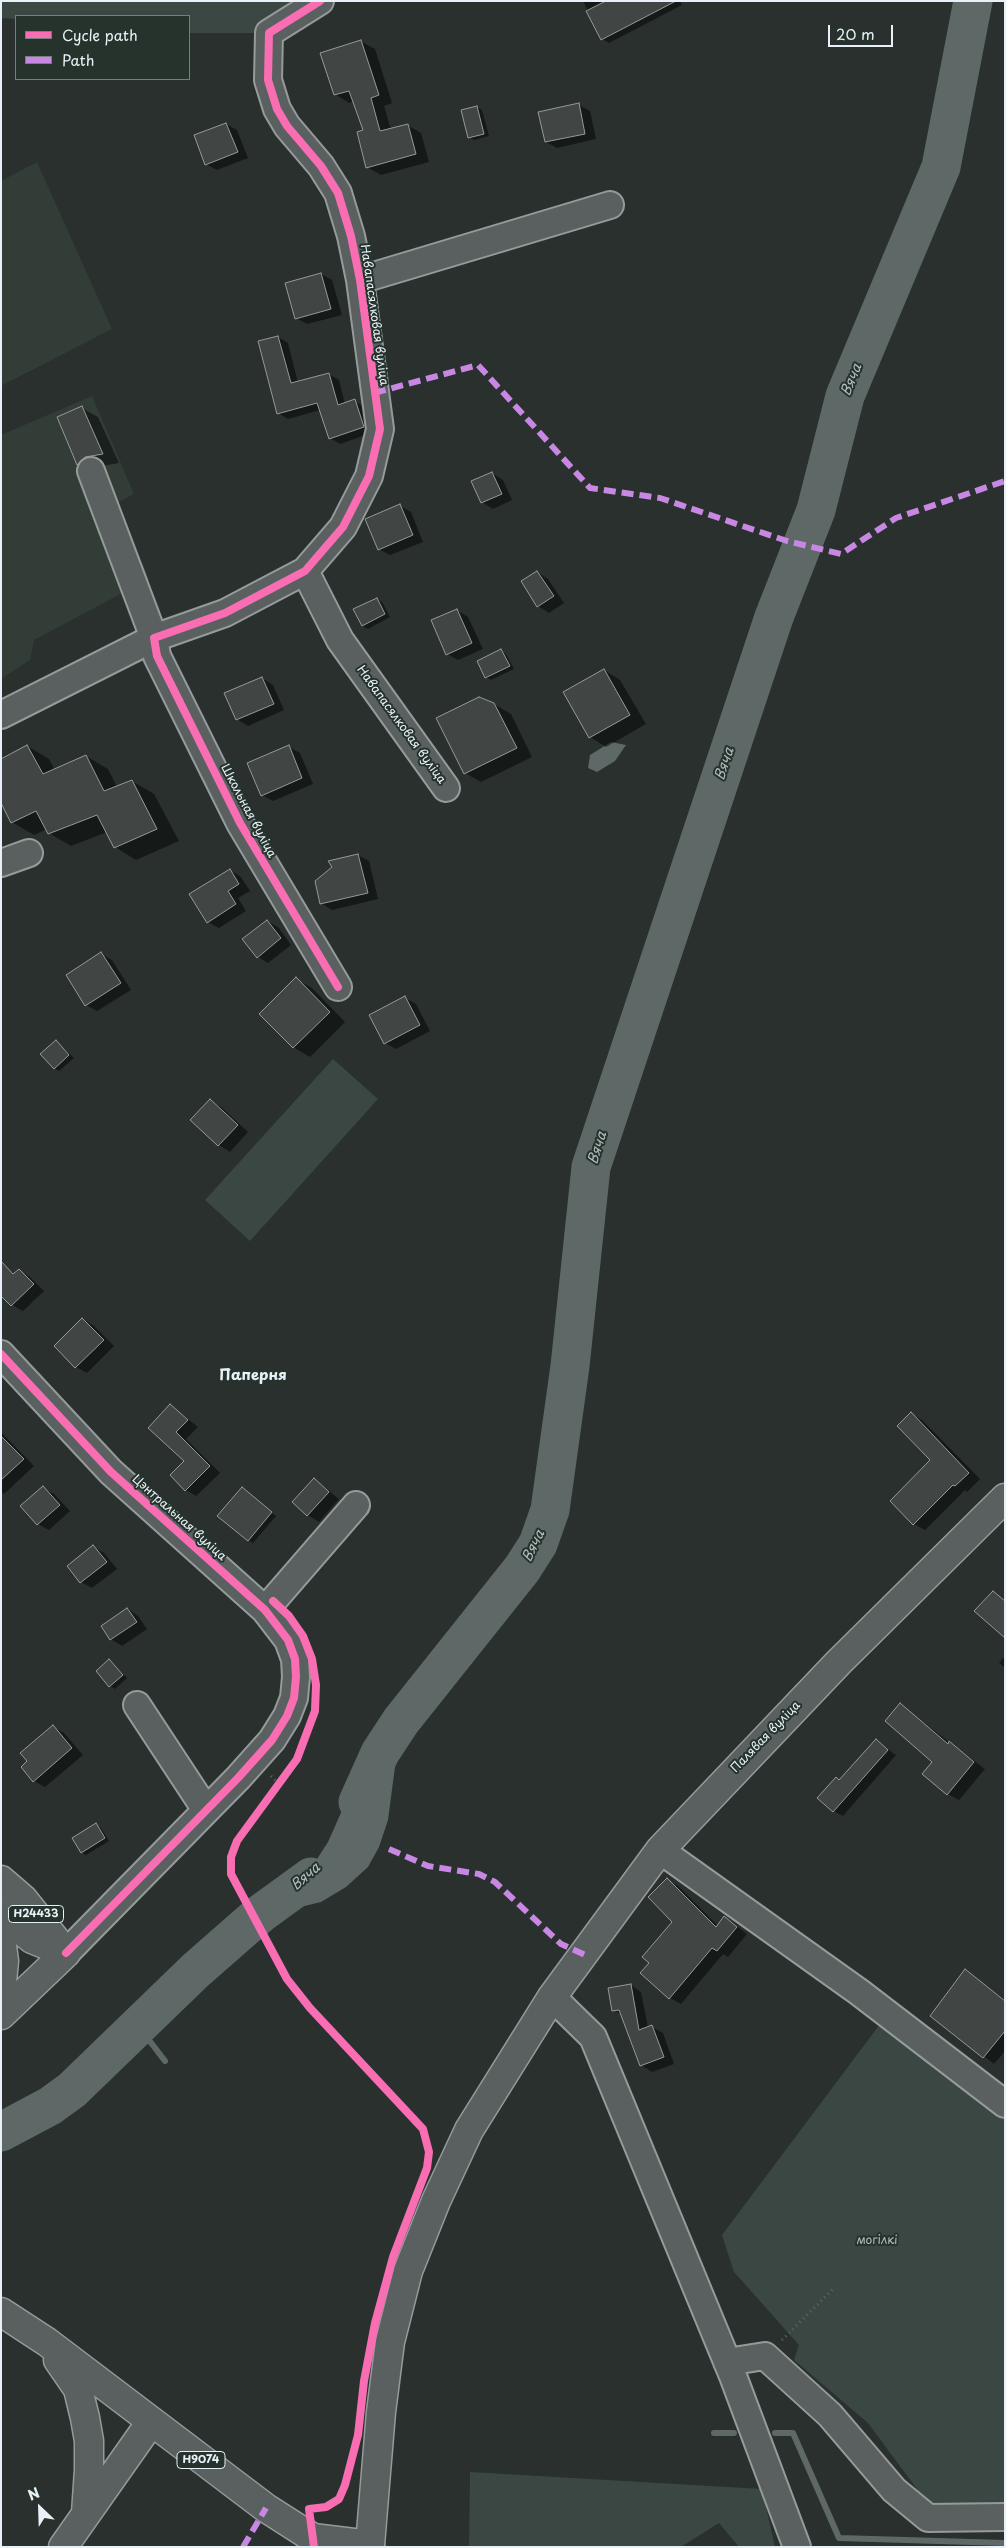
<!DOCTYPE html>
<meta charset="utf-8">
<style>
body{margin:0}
#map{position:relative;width:1006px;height:2548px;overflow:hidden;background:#29302d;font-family:"Playpen Sans",sans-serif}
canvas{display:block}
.frame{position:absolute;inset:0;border:2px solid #e8f1f8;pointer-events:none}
.legend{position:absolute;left:15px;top:15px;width:175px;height:65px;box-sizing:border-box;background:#26332d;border:1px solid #747f7e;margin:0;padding:6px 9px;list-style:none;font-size:15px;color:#e8f1f8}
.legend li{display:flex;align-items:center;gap:10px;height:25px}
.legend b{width:25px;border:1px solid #747f7e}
.north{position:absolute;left:15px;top:2483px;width:50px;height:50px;-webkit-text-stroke:4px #26332d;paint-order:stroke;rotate:336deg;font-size:14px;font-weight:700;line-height:20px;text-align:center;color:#e8f1f8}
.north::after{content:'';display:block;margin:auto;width:18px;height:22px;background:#e8f1f8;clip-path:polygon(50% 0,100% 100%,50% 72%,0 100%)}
.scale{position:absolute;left:828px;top:25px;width:65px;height:22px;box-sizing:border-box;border:2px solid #e8f1f8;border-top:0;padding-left:6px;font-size:15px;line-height:18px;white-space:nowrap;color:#e8f1f8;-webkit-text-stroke:4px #26332d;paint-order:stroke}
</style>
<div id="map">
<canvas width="1006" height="2548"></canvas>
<div class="frame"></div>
<ul class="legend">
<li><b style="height:6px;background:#f96db3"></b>Cycle path</li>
<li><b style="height:6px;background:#c787e3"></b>Path</li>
</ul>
<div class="north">N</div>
<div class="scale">20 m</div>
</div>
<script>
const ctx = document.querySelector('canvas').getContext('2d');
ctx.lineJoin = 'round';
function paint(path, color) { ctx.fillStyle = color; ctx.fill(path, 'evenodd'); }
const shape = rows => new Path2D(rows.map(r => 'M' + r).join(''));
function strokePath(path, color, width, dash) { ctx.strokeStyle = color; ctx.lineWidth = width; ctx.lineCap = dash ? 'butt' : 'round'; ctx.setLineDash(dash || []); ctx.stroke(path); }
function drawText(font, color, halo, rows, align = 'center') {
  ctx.font = font + ' "Playpen Sans",sans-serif'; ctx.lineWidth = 4; ctx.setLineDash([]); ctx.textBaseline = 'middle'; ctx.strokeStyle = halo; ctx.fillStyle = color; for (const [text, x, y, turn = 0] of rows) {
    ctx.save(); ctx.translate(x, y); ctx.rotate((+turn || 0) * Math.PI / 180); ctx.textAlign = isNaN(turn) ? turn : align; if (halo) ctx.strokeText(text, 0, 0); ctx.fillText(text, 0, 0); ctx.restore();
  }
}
const built = shape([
 [37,162,112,329,1,386,1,181],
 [92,396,134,494,117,503,149,579,34,640,30,660,1,679,1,435]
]);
const green = shape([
 [1,1,320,1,269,33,189,33,189,16,16,16,16,19,1,18],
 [333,1059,378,1099,250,1241,205,1200],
 [883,2020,1005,2117,1005,2502,928,2504,868,2423,794,2360,799,2345,734,2272,722,2235],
 [470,2472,762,2489,775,2547,739,2547,719,2523,681,2547,469,2547]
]);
const water = shape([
 [611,742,626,745,615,761,597,772,588,768,590,755],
 [401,1721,388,1820,379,1847,368,1867,346,1887,321,1902,292,1909,269,1908,317,1859,328,1842,356,1779,380,1753]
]);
const shadow = shape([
 [583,1,680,1,682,5,609,43,602,39],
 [360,41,375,49,392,103,384,106,391,130,407,125,421,133,429,162,381,175,367,167,365,131,354,101,349,103,335,94],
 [579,105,590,111,596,139,557,148,546,142],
 [477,107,482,110,489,136,474,140,469,137],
 [226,124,237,130,248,158,217,170,206,164],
 [321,274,332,280,342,315,307,324,296,318],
 [278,337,288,343,298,383,329,374,339,380,345,404,354,401,365,407,374,432,340,444,330,438,320,410,288,419,278,413],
 [82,408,98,417,119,463,102,466,95,473,79,463,59,418],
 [492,473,503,480,512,500,493,509,482,502],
 [400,506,411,512,423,542,390,555,379,549],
 [537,572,548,579,564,603,549,613,538,606,522,582],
 [377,599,382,602,390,617,368,629,362,626],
 [457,610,468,617,483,649,458,660,447,654],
 [501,651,506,654,514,669,491,680,486,677],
 [604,670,620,680,646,724,606,747,590,737],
 [262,678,273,685,284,710,248,726,237,719],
 [494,704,511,714,532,757,481,782,465,773],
 [27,746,49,759,55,770,86,756,108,769,117,787,132,781,154,794,179,841,136,860,115,847,107,832,71,846,49,833,47,829,34,835,12,822],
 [289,747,300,753,313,784,273,801,262,795],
 [358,855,369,861,378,899,332,910,321,903,334,867,330,862],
 [230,870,241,877,250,891,238,898,246,911,219,928,208,922],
 [267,921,278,927,291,945,268,963,258,957],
 [101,954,112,960,131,990,97,1011,86,1005],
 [296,979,312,988,345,1022,310,1057,293,1047],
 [405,998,416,1004,430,1031,396,1049,385,1043],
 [56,1041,74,1058,59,1071,54,1068],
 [210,1100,221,1107,248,1132,230,1152,219,1145,192,1120],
 [8,1270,15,1274,19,1270,30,1277,44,1291,23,1311,12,1305],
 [83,1319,94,1326,114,1346,87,1373,76,1367],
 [171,1406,198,1427,186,1439,220,1473,196,1496,186,1490,186,1461,150,1428],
 [912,1414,922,1420,980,1479,967,1492,965,1490,925,1530,914,1524,932,1461],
 [1,1432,34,1466,4,1494,1,1492],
 [315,1480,339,1499,319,1522,308,1515,294,1502],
 [43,1488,54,1494,70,1511,49,1530,38,1524],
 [242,1488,276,1516,253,1543,248,1540],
 [93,1547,104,1553,117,1569,92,1588,81,1582],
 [128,1609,138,1616,147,1629,122,1646,111,1639,102,1626],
 [1005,1656,1005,1668,999,1663],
 [109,1660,127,1678,115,1689,110,1686],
 [900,1705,985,1769,959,1800,948,1794,934,1761],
 [53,1727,64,1733,83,1755,45,1787,34,1781],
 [876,1741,896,1755,843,1816,834,1811],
 [96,1825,101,1828,109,1841,86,1855,81,1852],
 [667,1880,678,1886,718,1926,725,1917,747,1934,728,1957,723,1954,681,2004,670,1998,651,1962,674,1922],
 [966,1971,1005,2000,1005,2051,994,2064,932,2016],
 [631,1985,641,1992,648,2028,652,2027,663,2033,674,2064,652,2072,641,2065,622,2015,613,2010]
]);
const stream = shape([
 [139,2027,165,2061],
 [714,2433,734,2433],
 [775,2433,793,2433,839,2538,1005,2543]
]);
const river = shape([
 [358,1802,380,1753,401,1721,522,1569,538,1544,550,1510,570,1366,591,1167,774,617,816,510,845,396,941,167,973,1],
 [1,2132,50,2106,72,2090,195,1971,260,1914,311,1877]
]);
const building = shape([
 [606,1,676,1,601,40,586,11,606,1],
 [361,40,379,95,371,98,380,131,408,124,416,154,366,168,357,132,363,130,349,91,334,95,320,53,361,40],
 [579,103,585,134,545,142,538,112,579,103],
 [477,106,484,134,468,138,461,110,477,106],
 [226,123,238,152,205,165,194,135,226,123],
 [321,273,331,309,295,319,285,283,321,273],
 [278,336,291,383,329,373,338,405,355,399,364,427,329,439,317,403,277,414,258,341,278,336],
 [82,406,103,454,85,457,77,465,57,417,82,406],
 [492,472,502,494,481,503,471,481,492,472],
 [400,504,413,535,378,550,365,519,400,504],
 [537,571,554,596,537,607,521,581,537,571],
 [377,598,385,614,362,626,353,609,377,598],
 [457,609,472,643,446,655,431,620,457,609],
 [501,649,510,666,485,678,477,661,501,649],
 [604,669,630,715,589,738,563,692,604,669],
 [262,677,274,704,236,720,224,693,262,677],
 [479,697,494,703,517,748,464,774,436,718,479,697],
 [27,745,43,774,86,755,104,791,132,780,157,829,114,848,97,815,48,834,36,811,11,823,1,803,1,759,27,745],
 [289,745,302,778,261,796,247,763,289,745],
 [358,854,368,893,320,904,315,881,332,867,328,861,358,854],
 [230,869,239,884,228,891,236,904,207,923,189,894,230,869],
 [267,920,281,938,257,958,242,939,267,920],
 [101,952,121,983,85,1006,66,975,101,952],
 [296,977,330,1012,293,1048,259,1014,296,977],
 [405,996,420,1025,384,1044,369,1015,405,996],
 [56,1040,69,1055,54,1069,40,1054,56,1040],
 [210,1099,238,1125,218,1146,190,1120,210,1099],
 [1,1261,13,1274,19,1269,34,1284,11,1306,1,1296,1,1261],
 [82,1318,104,1340,75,1368,54,1346,82,1318],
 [170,1404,188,1420,176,1432,210,1466,185,1491,170,1475,184,1461,148,1428,170,1404],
 [911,1412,969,1473,955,1486,953,1485,913,1525,890,1501,930,1460,897,1426,911,1412],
 [1,1436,24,1459,1,1480,1,1436],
 [314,1478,329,1492,307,1516,292,1502,314,1478],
 [43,1486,60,1505,37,1525,20,1506,43,1486],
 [242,1487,272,1512,248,1541,217,1516,242,1487],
 [93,1545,107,1562,80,1583,67,1566,93,1545],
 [993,1591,1005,1601,1005,1638,974,1611,993,1591],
 [127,1608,137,1622,110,1640,101,1626,127,1608],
 [109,1659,123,1675,109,1687,96,1671,109,1659],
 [900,1703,948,1744,949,1741,974,1762,947,1795,922,1774,932,1762,885,1721,900,1703],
 [53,1725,72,1748,33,1782,21,1767,27,1761,20,1753,53,1725],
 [876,1739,888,1750,833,1812,817,1798,836,1777,839,1780,876,1739],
 [96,1823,105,1838,81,1853,72,1838,96,1823],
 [667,1878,716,1927,724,1916,737,1927,717,1951,712,1948,669,1999,640,1973,649,1963,642,1957,672,1922,648,1897,667,1878],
 [965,1969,1005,2001,1005,2031,983,2058,930,2016,965,1969],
 [631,1984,639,2030,652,2025,664,2057,640,2066,619,2010,612,2011,608,1988,631,1984]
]);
const path = shape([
 [271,1776,280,1785],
 [782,2340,834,2288]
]);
const minor = shape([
 [360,280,610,205],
 [91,471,154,638,157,656,240,823,338,987],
 [305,571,340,640,446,788],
 [1,715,154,638,225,613,305,571,343,527,369,476,380,429,360,280,351,236,338,193,321,166,287,126,277,109,268,80,269,33,320,1],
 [1,863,29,853],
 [1,1354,111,1472,265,1610,288,1640,295,1659,296,1677,294,1698,287,1716,272,1740,238,1778,66,1953],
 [265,1610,356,1505],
 [137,1705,206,1810],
 [660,1850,859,1992,1005,2104],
 [552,1997,593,2037,733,2376,797,2547],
 [727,2362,765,2356,830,2415,894,2490,928,2518,1005,2517]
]);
const major = shape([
 [370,2545,381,2412,390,2342,408,2271,436,2201,469,2130,552,1997,660,1850,839,1662,1005,1498]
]);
const highway = shape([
 [1,1880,23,1899,66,1953],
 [1,1914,32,1939,66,1953],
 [1,1938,4,1961,1,1991],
 [1,2015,66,1953],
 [1,2312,47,2342,266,2508,313,2538,370,2545],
 [58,2360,78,2389,85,2418,89,2441,89,2470,86,2513],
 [63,2547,151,2422]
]);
const quiet = shape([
 [374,393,478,365,590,488,660,498,787,541,841,554,896,518,1005,481],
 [389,1849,428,1866,479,1874,495,1882,561,1944,585,1955],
 [243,2547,266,2508]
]);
const cycleway = shape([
 [320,1,269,33,268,80,277,109,287,126,321,166,338,193,351,236,360,280,380,429,369,476,343,527,305,571,225,613,154,638,157,656,240,823,338,987],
 [1,1354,111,1472,265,1610,288,1640,295,1659,296,1677,294,1698,287,1716,272,1740,238,1778,66,1953],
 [273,1601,289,1616,303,1636,312,1659,316,1685,315,1711,297,1759,237,1841,231,1857,231,1874,287,1979,310,2008,423,2129,429,2152,427,2168,393,2257,375,2323,364,2381,358,2435,345,2485,339,2499,326,2507,309,2509,314,2547]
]);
const shields = [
 [36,1914,55],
 [201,2460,48]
];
const shieldNames = [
 ["Н24433",36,1914],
 ["Н9074",201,2460]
];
const streetNames = [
 ["Навапасялковая вуліца",374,315,82],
 ["Навапасялковая вуліца",401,725,54],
 ["Школьная вуліца",248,811,62],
 ["Цэнтральная вуліца",179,1518,42],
 ["Палявая вуліца",766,1737,-46]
];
const parkNames = [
 ["могілкі",877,2241]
];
const waterNames = [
 ["Вяча",852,380,-68],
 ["Вяча",725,764,-72],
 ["Вяча",598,1148,-73],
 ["Вяча",534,1546,-64],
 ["Вяча",306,1877,-41]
];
const quarterNames = [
 ["Паперня",253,1376]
];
paint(built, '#323d38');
paint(green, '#3b4743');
paint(water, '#5e6967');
paint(shadow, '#0007');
strokePath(stream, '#5e6967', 6);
strokePath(river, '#5e6967', 39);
paint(building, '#414644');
strokePath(building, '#959a9a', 1);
strokePath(minor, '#959a9a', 30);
strokePath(major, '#959a9a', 31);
strokePath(highway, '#959a9a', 31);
strokePath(path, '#626665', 3, [1, 4]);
strokePath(minor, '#5a6060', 26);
strokePath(major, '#5a6060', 28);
strokePath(highway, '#5a6060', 28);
strokePath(quiet, '#c787e3', 6, [12, 6]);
strokePath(cycleway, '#f96db3', 8);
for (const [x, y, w] of shields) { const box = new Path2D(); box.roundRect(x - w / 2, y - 8.5, w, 17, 4); ctx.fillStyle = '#26332d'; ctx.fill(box); strokePath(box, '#e8f1f8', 1); }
drawText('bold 11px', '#e8f1f8', null, shieldNames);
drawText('12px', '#e8f1f8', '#26332d', streetNames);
drawText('12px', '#b5bfc3', '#26332d', parkNames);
drawText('italic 14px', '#b3bdc0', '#26332d', waterNames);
drawText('bold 15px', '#e8f1f8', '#26332d', quarterNames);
</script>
